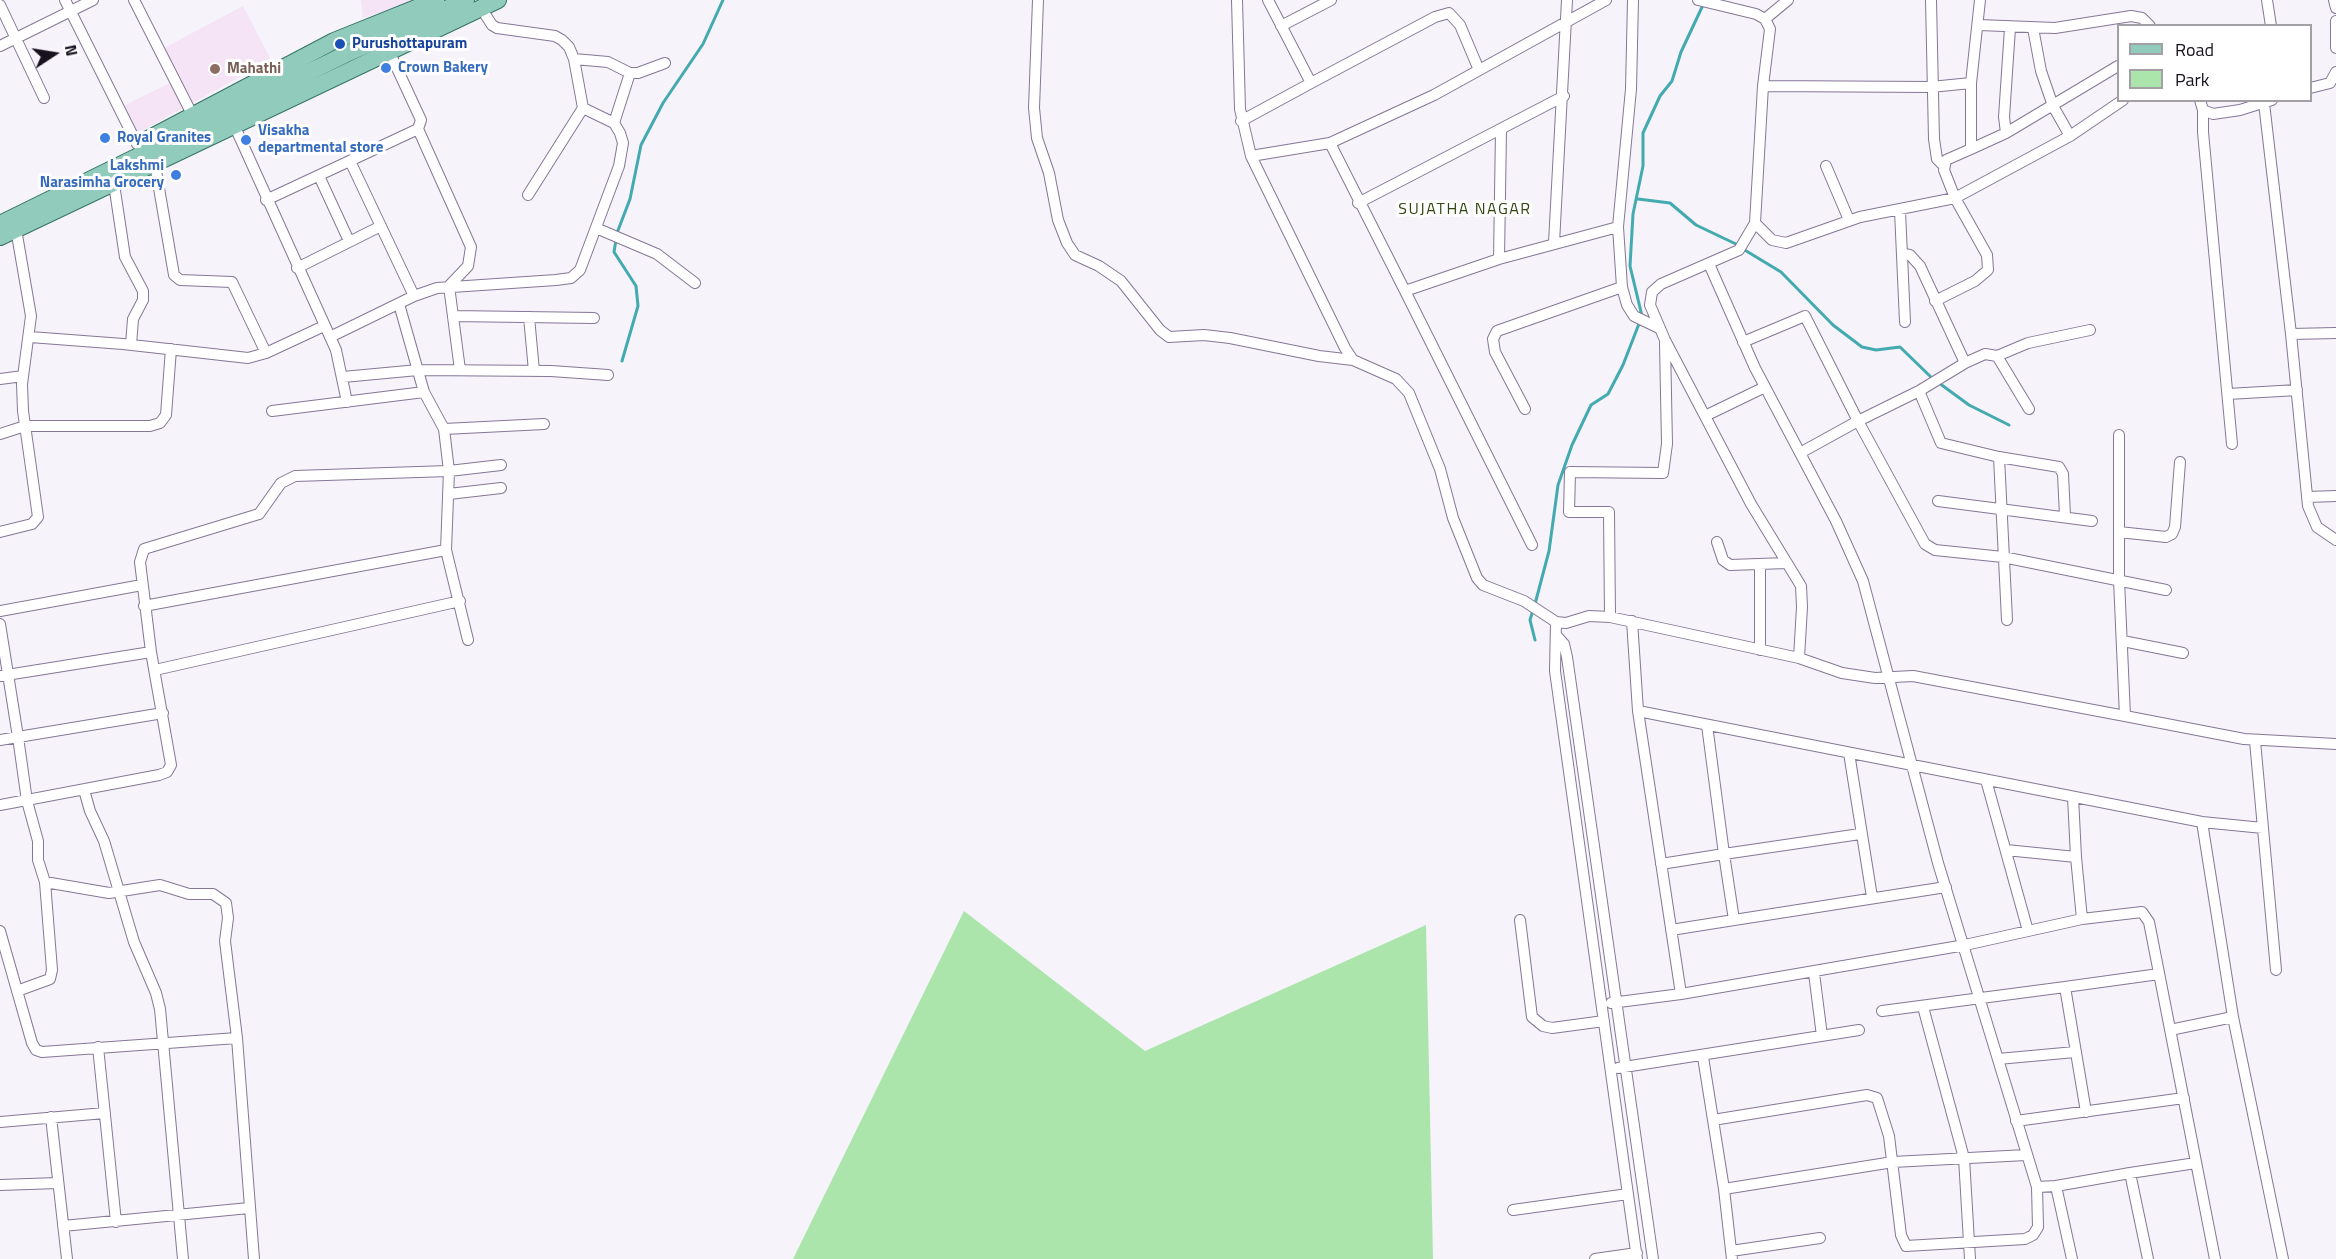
<!DOCTYPE html>
<style>
body{margin:0}
#map{position:relative;width:2336px;height:1259px;overflow:hidden;background:#f6f3fa;font-family:"Titillium Web",sans-serif}
canvas{display:block}
.legend{position:absolute;left:2117px;top:24px;width:195px;height:78px;box-sizing:border-box;background:#fff;border:2px solid #a2a0a5;margin:0;padding:8px 10px;list-style:none;font-size:18px;color:#16111d}
.legend li{display:flex;align-items:center;gap:12px;height:30px}
.legend b{width:30px;border:2px solid #a2a0a5}
.north{position:absolute;left:24px;top:24px;width:60px;height:60px;-webkit-text-stroke:4px #fff;paint-order:stroke;rotate:78deg;font-size:16px;font-weight:700;line-height:24px;text-align:center;color:#16111d}
.north::after{content:'';display:block;margin:auto;width:21px;height:27px;background:#16111d;clip-path:polygon(50% 0,100% 100%,50% 72%,0 100%)}
</style>
<div id="map">
<canvas width="2336" height="1259"></canvas>
<ul class="legend">
<li><b style="height:8px;background:#90cbbb"></b>Road</li>
<li><b style="height:16px;background:#abe5ab"></b>Park</li>
</ul>
<div class="north">N</div>
</div>
<script>
const ctx = document.querySelector('canvas').getContext('2d');
ctx.lineJoin = 'round';
function paint(path, color) { ctx.fillStyle = color; ctx.fill(path, 'evenodd'); }
const shape = rows => new Path2D(rows.map(r => 'M' + r).join(''));
function strokePath(path, color, width, dash) { ctx.strokeStyle = color; ctx.lineWidth = width; ctx.lineCap = dash ? 'butt' : 'round'; ctx.setLineDash(dash || []); ctx.stroke(path); }
function drawText(font, color, halo, rows, align = 'center') {
  ctx.font = font + ' "Titillium Web",sans-serif'; ctx.lineWidth = 6; ctx.setLineDash([]); ctx.textBaseline = 'middle'; ctx.strokeStyle = halo; ctx.fillStyle = color; for (const [text, x, y, turn = 0] of rows) {
    ctx.save(); ctx.translate(x, y); ctx.rotate((+turn || 0) * Math.PI / 180); ctx.textAlign = isNaN(turn) ? turn : align; if (halo) ctx.strokeText(text, 0, 0); ctx.fillText(text, 0, 0); ctx.restore();
  }
}
const education = shape([
 [361,0,410,0,411,2,363,18],
 [243,6,271,60,136,134,123,106,180,78,164,48]
]);
const green = shape([
 [964,911,1145,1051,1426,925,1433,1259,793,1259]
]);
const stream = shape([
 [1638,199,1670,203,1696,225,1738,245],
 [617,233,630,199,641,145,663,103,703,44,723,0],
 [616,240,614,252,636,286,638,306,622,361],
 [1743,249,1781,272,1833,325,1862,347,1876,350,1900,347,1933,379],
 [1939,383,1969,405,2009,425],
 [1535,604,1549,551,1558,485,1572,445,1591,405,1608,394,1623,365,1642,316,1630,266,1633,214,1643,166,1643,133,1660,96,1672,81,1681,52,1703,5],
 [1533,610,1530,620,1535,640]
]);
const minor = shape([
 [65,0,137,144],
 [134,0,195,120],
 [1038,0,1034,108,1037,138,1049,173,1058,220,1067,243,1075,255,1099,266,1121,281,1160,330,1169,337,1204,335,1230,338,1319,356,1353,360],
 [1237,0,1240,109,1251,156],
 [1268,0,1311,83,1435,17,1449,13,1460,25,1479,70],
 [1606,0,1434,95,1330,143,1251,156,1345,348,1353,360,1396,379,1409,393,1440,469,1453,518,1477,578,1483,585,1524,601,1556,622,1566,623,1589,616,1610,617,1799,658,1842,673,1875,678,1913,676,2125,716,2119,580,2119,435],
 [1633,0,1631,89,1618,227,1622,287,1627,305,1634,316,1659,328],
 [1698,0,1756,14,1765,19,1770,29,1763,86,1755,223,1739,250,1661,284,1652,292,1650,305,1665,340,1751,504,1801,586,1802,607,1799,658],
 [1931,0,1934,139,1937,159,1944,166],
 [2267,0,2271,26],
 [2334,0,2336,8],
 [0,5,44,98],
 [1765,19,1788,0],
 [2336,21,2336,48],
 [1979,25,2055,28,2131,16,2142,18,2150,26],
 [1281,26,1331,0],
 [2033,28,2041,71,2053,106,2070,136],
 [0,46,93,0],
 [574,59,608,62,630,73,638,73,665,63],
 [1971,83,1980,0],
 [1763,86,1931,87,1971,83,1971,149,2006,133,2118,66],
 [2310,88,2330,83,2336,72],
 [2200,100,2203,110,2213,114,2240,110,2272,100],
 [2264,103,2291,334,2308,506,2317,527,2336,540],
 [2203,110,2203,132,2232,444],
 [1241,121,1311,83],
 [614,123,630,73],
 [235,127,336,350,347,402],
 [418,129,471,247,468,266,449,286,460,370],
 [2006,133,2004,117,2010,28],
 [1330,143,1405,291,1499,259,1618,227],
 [350,161,414,296],
 [155,165,174,275,180,280,232,282,266,353],
 [1826,166,1849,220],
 [319,176,349,241],
 [114,184,125,257,143,291,143,300,133,319,131,345],
 [528,195,583,108],
 [266,200,418,129,421,120,389,51],
 [1358,203,1564,96],
 [1900,211,1905,322],
 [1755,223,1772,240,1786,243,1860,217,1955,198,2070,136,2123,100],
 [596,228,657,254,695,283],
 [1554,243,1567,0],
 [1902,253,1910,255,1920,266,1965,363,1919,391,1858,421,1925,544,1935,550,2003,557,2166,590],
 [1499,259,1501,130],
 [1709,264,1755,368,1836,521,1863,581,1938,863,2037,1187,2038,1227,2033,1235,2025,1239,1906,1246,1901,1235,1889,1136,1877,1098,1867,1095,1713,1120],
 [297,268,381,226],
 [1405,291,1532,545],
 [1935,301,1975,281,1988,270,1987,255,1955,198,1944,170,1946,160,1971,149],
 [399,304,424,392,444,429,449,471,446,550,468,640],
 [453,316,594,318],
 [529,317,534,371],
 [2291,334,2336,333],
 [30,337,123,344,248,358,266,353,324,326],
 [330,337,414,296,437,288,556,280,571,278,580,270,619,166,623,143,620,133,614,123,583,108,574,59,569,47,562,40,555,36,497,28,492,25,481,8],
 [1743,342,1805,316,1858,421,1800,453],
 [1997,356,2028,343,2090,330],
 [1965,363,1985,354,1997,356,2029,409],
 [343,377,418,370,551,371,608,375],
 [0,379,23,376],
 [1919,391,1941,443,1999,457,2059,467,2063,474,2065,516],
 [2228,394,2297,390],
 [1525,409,1495,352,1493,339,1497,331,1622,287],
 [272,411,424,392],
 [1705,416,1765,387],
 [444,429,544,424],
 [0,434,25,426,150,426,160,423,166,415,171,349],
 [1999,457,2007,620],
 [449,494,501,488],
 [2307,497,2336,496],
 [1938,501,2092,521],
 [0,532,32,524,38,517,23,411,22,384,31,316,16,229],
 [2119,532,2166,537,2172,534,2175,527,2180,462],
 [1717,542,1723,560,1730,565,1787,563],
 [1760,565,1760,650],
 [144,606,446,550],
 [0,611,142,585],
 [1610,617,1609,512,1569,512,1570,472,1663,473,1667,444,1665,343],
 [1556,622,1555,671,1637,1259],
 [0,624,18,737,0,740],
 [1556,635,1564,644,1567,657,1653,1259],
 [2123,641,2183,653],
 [151,652,140,562,144,549,259,514,281,483,295,476,449,471,501,465],
 [155,670,460,601],
 [0,676,151,652,171,765,167,772,159,775,0,805],
 [1638,711,2202,822,2233,1017,2283,1259],
 [2125,716,2244,739,2336,744],
 [2255,741,2276,970],
 [1849,753,1872,897],
 [1986,780,2028,931],
 [84,790,90,811,104,841,134,942,156,993,160,1009,183,1259],
 [2073,797,2076,857],
 [2202,822,2263,828],
 [2006,850,2076,857,2082,919],
 [1661,864,1724,854,1707,725],
 [45,882,109,893,160,885,189,894,213,894,226,903,228,918,225,941,237,1038,254,1259],
 [1520,920,1532,1017,1543,1026,1552,1028,1604,1021],
 [1734,920,1946,887],
 [1671,930,1734,920,1724,854,1860,834],
 [0,931,32,1043,36,1050,42,1052,237,1038],
 [1814,973,1822,1036],
 [17,991,50,979,52,970,45,882,38,860,38,841,27,801,18,737,163,713],
 [1681,994,1965,945,2082,919,2142,912,2149,922,2215,1259],
 [1611,1003,1681,994,1638,711,1632,621],
 [1923,1007,1964,1158,1970,1259],
 [1882,1011,2065,987],
 [2170,1030,2233,1017],
 [98,1047,116,1222],
 [1703,1057,1724,1189,1732,1259],
 [1998,1059,2075,1052],
 [1618,1068,1859,1030],
 [2086,1112,2065,987,2159,974],
 [51,1117,67,1259],
 [2016,1121,2184,1098],
 [0,1122,105,1113],
 [0,1185,58,1183],
 [2056,1186,2130,1173],
 [2037,1187,2056,1186,2072,1259],
 [1724,1189,1893,1162,2026,1155],
 [1513,1210,1628,1194],
 [63,1226,249,1208],
 [1731,1251,1820,1238],
 [1595,1259,1637,1253],
 [2148,1259,2130,1173,2196,1163]
]);
const primary = shape([
 [146,140,334,41,436,0],
 [0,224,344,55,466,0],
 [0,237,498,0]
]);
const markers = [
 [340,44,6,"#1a4fb4"],
 [386,68,6,"#3f7fe0"],
 [215,69,6,"#8d6e63"],
 [105,138,6,"#3f7fe0"],
 [246,140,6,"#3f7fe0"],
 [176,175,6,"#3f7fe0"]
];
const transitNames = [
 ["Purushottapuram",352,44]
];
const shopNames = [
 ["Crown Bakery",398,68],
 ["Visakha",258,131],
 ["departmental store",258,148],
 ["Royal Granites",117,138],
 ["Lakshmi",164,166,"right"],
 ["Narasimha Grocery",164,183,"right"]
];
const educationNames = [
 ["Mahathi",227,69]
];
const neighbourhoodNames = [
 ["SUJATHA NAGAR",1465,210]
];
paint(education, '#f5e4f6');
paint(green, '#abe5ab');
strokePath(stream, '#43aab0', 3);
strokePath(minor, '#857796', 12);
strokePath(primary, '#357466', 18);
strokePath(minor, '#fff', 10);
strokePath(primary, '#90cbbb', 16);
for (const [x, y, r, color] of markers) { const dot = new Path2D(); dot.arc(x, y, r, 0, 2 * Math.PI); ctx.fillStyle = color; ctx.fill(dot); strokePath(dot, '#fff', 2); }
drawText('bold 15px', '#164399', '#fff', transitNames, 'left');
drawText('bold 15px', '#366cbe', '#fff', shopNames, 'left');
drawText('bold 15px', '#785e54', '#fff', educationNames, 'left');
ctx.letterSpacing = '1.5px';
drawText('16px', '#334612', '#fff', neighbourhoodNames);
ctx.letterSpacing = '0px';
</script>
